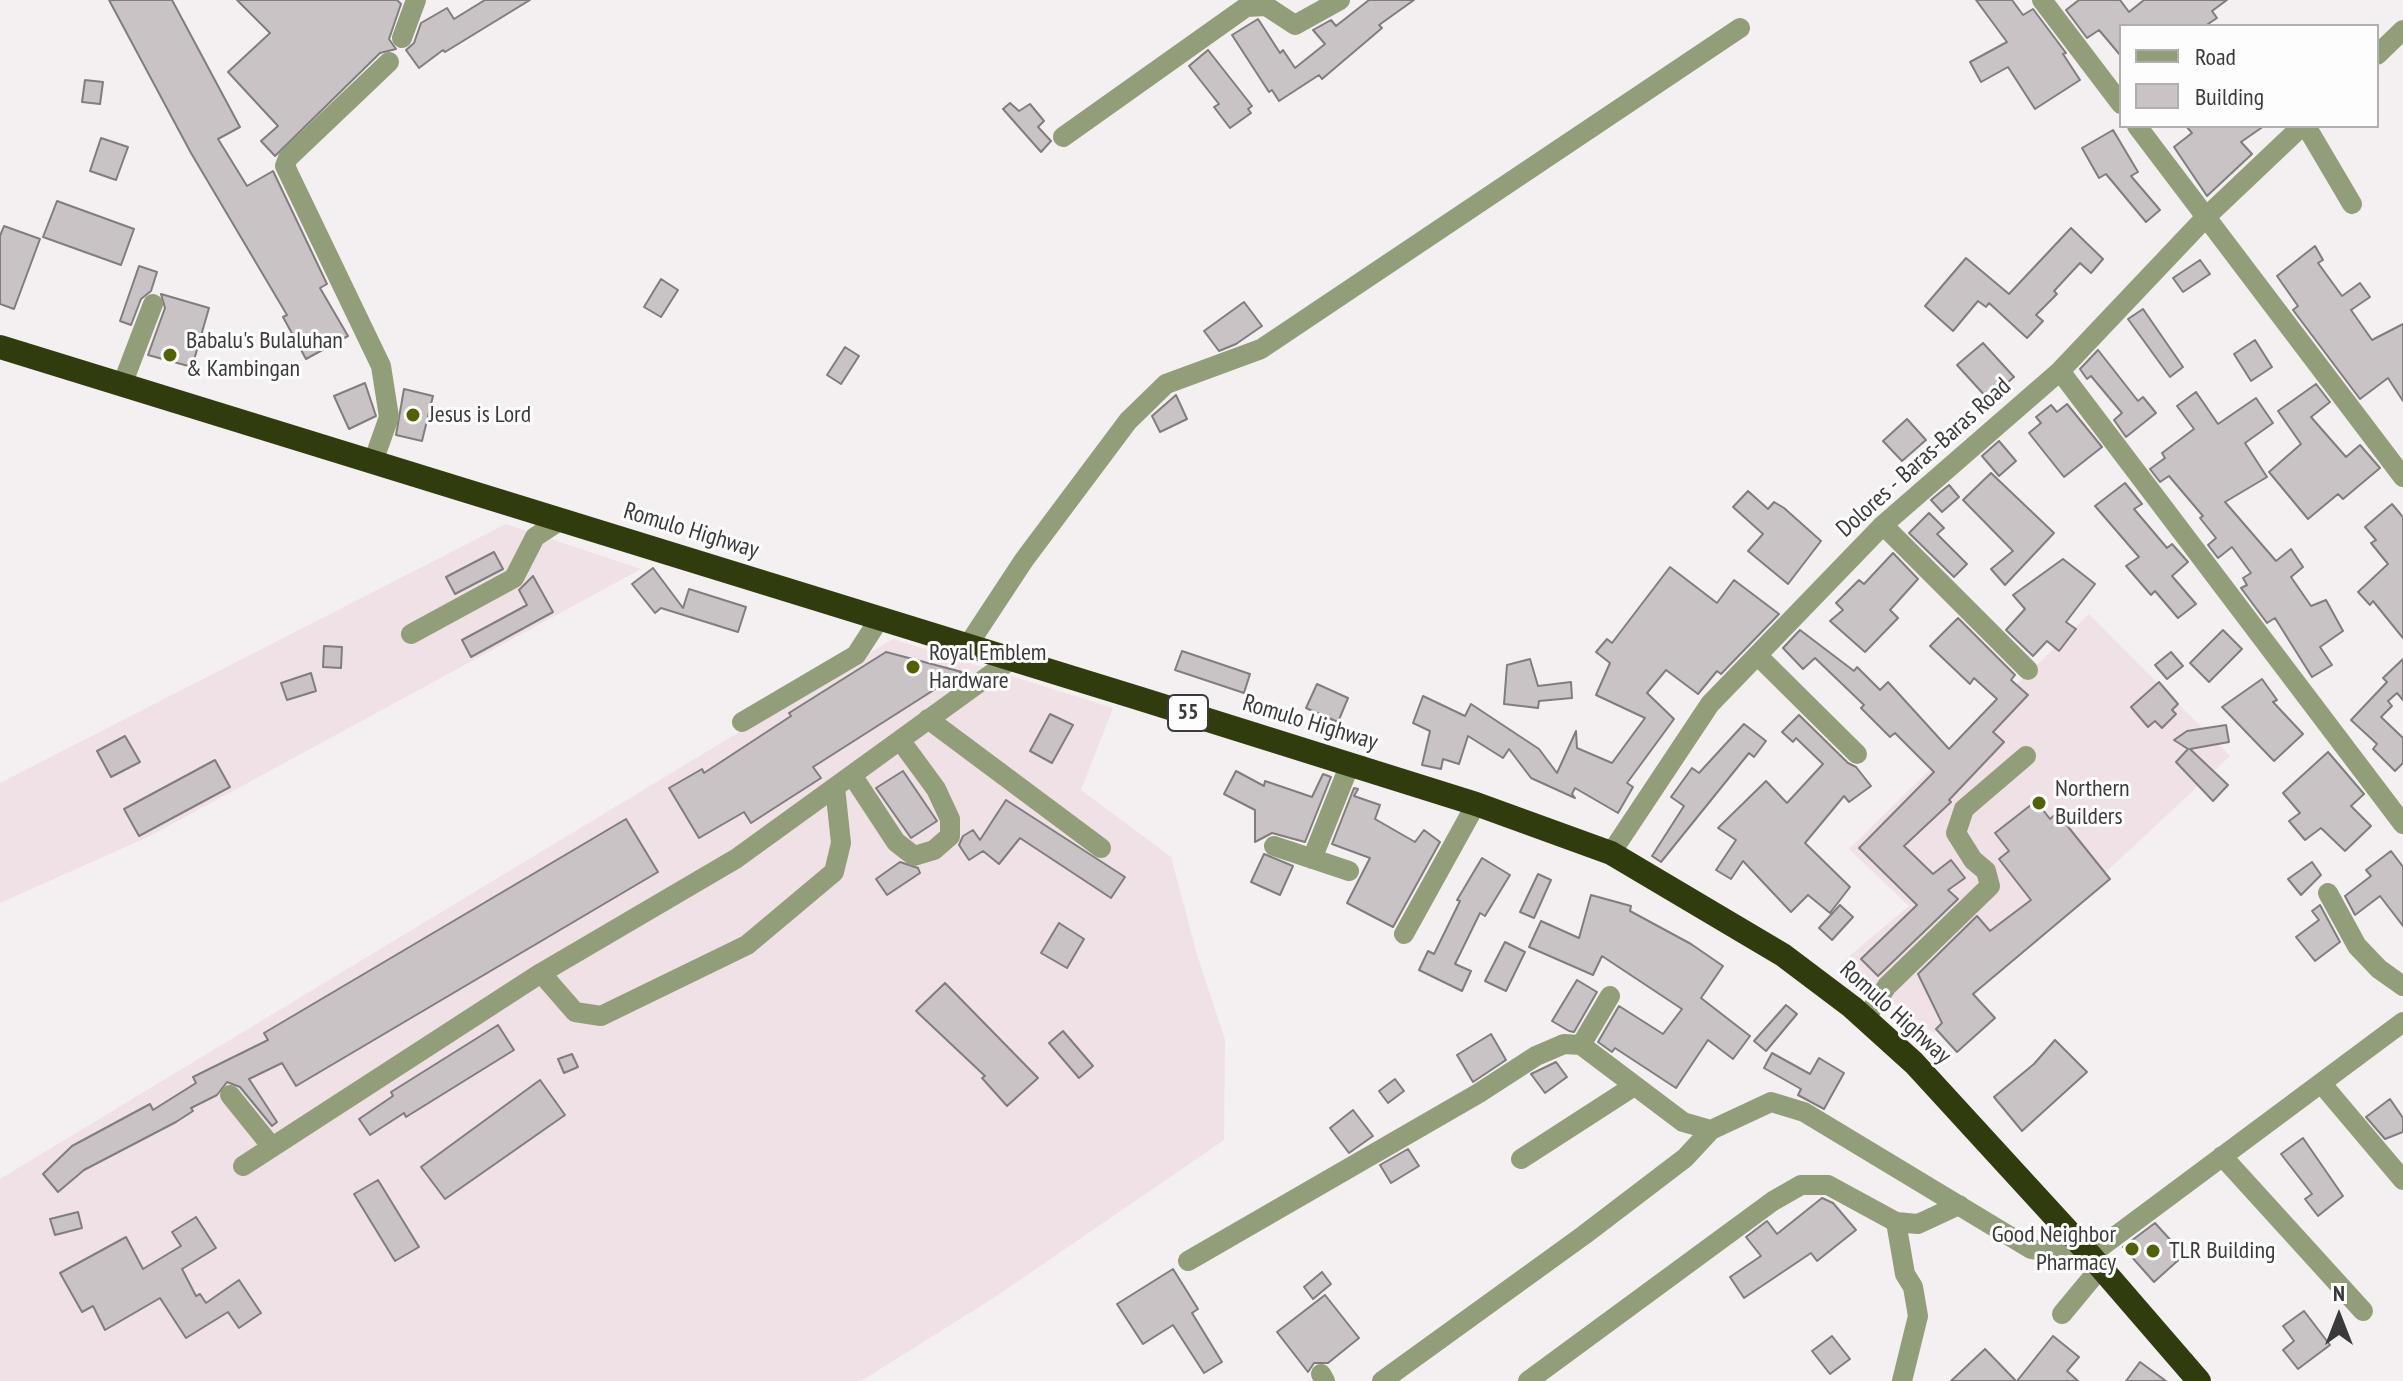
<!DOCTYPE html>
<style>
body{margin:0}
#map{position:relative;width:2403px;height:1381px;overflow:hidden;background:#f4eff0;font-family:"PT Sans Narrow",sans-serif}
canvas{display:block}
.legend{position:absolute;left:2119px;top:24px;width:260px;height:104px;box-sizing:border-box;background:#fefdfe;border:2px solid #b0afaf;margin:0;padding:10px 14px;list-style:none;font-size:24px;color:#3b3939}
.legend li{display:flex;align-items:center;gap:16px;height:40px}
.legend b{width:40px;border:2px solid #b0afaf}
.north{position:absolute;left:2299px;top:1277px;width:80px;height:80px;-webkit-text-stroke:6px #fefdfe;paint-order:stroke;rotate:0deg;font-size:22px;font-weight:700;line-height:32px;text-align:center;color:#3b3939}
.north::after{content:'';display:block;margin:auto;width:28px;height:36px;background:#3b3939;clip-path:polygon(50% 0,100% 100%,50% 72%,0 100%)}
</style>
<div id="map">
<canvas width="2403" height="1381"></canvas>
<ul class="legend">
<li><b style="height:10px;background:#929d79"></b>Road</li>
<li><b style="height:22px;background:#c9c3c5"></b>Building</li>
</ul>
<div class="north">N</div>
</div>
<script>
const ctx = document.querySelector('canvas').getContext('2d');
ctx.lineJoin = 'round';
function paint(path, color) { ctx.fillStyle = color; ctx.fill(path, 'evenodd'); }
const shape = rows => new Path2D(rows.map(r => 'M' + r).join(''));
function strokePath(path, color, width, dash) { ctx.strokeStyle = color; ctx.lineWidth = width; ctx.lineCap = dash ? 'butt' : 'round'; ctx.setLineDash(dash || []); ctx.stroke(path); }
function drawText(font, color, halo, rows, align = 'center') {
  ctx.font = font + ' "PT Sans Narrow",sans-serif'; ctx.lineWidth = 6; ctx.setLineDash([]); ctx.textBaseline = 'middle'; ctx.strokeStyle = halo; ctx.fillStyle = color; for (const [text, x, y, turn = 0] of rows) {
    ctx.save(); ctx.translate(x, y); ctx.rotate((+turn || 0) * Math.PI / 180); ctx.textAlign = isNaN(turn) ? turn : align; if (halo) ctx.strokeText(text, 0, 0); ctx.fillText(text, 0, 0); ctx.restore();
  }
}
const built = shape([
 [506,524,641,569,150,836,0,903,0,783],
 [2089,614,2230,756,1934,1033,1840,964,1909,906,1849,849],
 [893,639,1113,708,1081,790,1171,857,1197,955,1225,1040,1224,1140,995,1297,861,1381,0,1381,0,1179]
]);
const building = shape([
 [109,0,172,0,240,127,218,139,247,186,273,171,327,284,320,288,348,336,306,359,283,317,287,315,191,153,109,0],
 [237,0,397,0,401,4,389,39,396,49,380,53,275,156,261,141,278,126,228,72,270,33,237,0],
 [485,0,530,0,445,52,443,50,419,68,406,50,414,43,421,23,447,8,454,19,485,0],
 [1369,0,1414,0,1379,25,1382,28,1322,79,1319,75,1279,101,1272,90,1269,92,1232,35,1258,19,1280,53,1283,50,1295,68,1325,44,1313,30,1331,20,1336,26,1369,0],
 [1976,0,2012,0,2023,15,2033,9,2066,53,2063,54,2080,80,2035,109,2008,67,1981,82,1970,62,2007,42,1976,0],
 [2079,0,2120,0,2129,12,2144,0,2227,0,2212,11,2217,18,2205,26,2121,26,2121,56,2099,30,2087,38,2066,10,2079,0],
 [1208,50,1252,106,1248,109,1251,113,1230,128,1214,107,1219,104,1189,66,1208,50],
 [85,80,103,82,100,104,82,102,85,80],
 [1010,103,1019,111,1030,104,1044,121,1038,127,1051,141,1041,152,1003,109,1010,103],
 [2186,126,2264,126,2241,142,2252,154,2207,196,2174,147,2192,133,2186,126],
 [2113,130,2138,172,2131,176,2160,210,2146,222,2106,174,2099,178,2082,148,2113,130],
 [101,138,128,147,116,180,90,171,101,138],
 [57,201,134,229,121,265,43,237,57,201],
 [4,226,40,239,14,309,0,304,0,236,4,226],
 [2071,228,2103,259,2091,273,2080,263,2054,291,2057,294,2036,315,2043,321,2027,338,1989,303,1986,307,1978,301,1953,331,1925,306,1966,258,2009,294,2071,228],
 [2315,246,2323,260,2318,263,2342,296,2360,283,2370,297,2351,310,2372,340,2403,324,2403,401,2388,378,2360,399,2293,310,2298,306,2277,276,2315,246],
 [2200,260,2210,274,2183,292,2173,278,2200,260],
 [139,266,157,272,151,291,141,299,131,325,120,321,139,266],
 [661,279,678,290,661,317,644,307,661,279],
 [161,294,209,308,192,367,148,355,165,308,161,294],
 [1244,302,1262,326,1236,344,1219,351,1204,331,1244,302],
 [2143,309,2183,367,2170,377,2128,319,2143,309],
 [2255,340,2272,367,2251,381,2234,354,2255,340],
 [1983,343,2014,377,1988,399,1957,365,1983,343],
 [845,347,859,356,841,384,827,375,845,347],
 [2098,350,2138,401,2143,397,2156,413,2126,437,2114,420,2122,413,2091,376,2087,379,2080,369,2098,350],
 [365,383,376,416,349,429,334,396,365,383],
 [2316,384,2330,402,2311,417,2346,457,2360,445,2380,468,2343,499,2338,494,2308,519,2269,472,2301,444,2278,411,2316,384],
 [404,389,433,396,422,441,396,435,404,389],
 [2196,392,2218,424,2256,398,2273,423,2245,443,2267,477,2225,502,2276,561,2291,549,2303,567,2291,577,2311,606,2326,600,2343,631,2320,647,2332,665,2312,677,2275,618,2267,623,2241,588,2247,585,2243,578,2251,573,2232,547,2218,558,2208,545,2216,538,2200,518,2203,516,2169,476,2160,482,2150,469,2165,458,2162,453,2194,429,2177,406,2196,392],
 [1176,395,1187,419,1160,432,1152,416,1176,395],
 [2067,404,2102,447,2064,477,2029,433,2041,423,2036,417,2051,405,2057,412,2067,404],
 [1907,419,1926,440,1902,461,1883,441,1907,419],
 [1999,441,2016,461,1999,476,1982,456,1999,441],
 [1991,473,2054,533,2005,585,1991,569,2013,551,1963,500,1991,473],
 [2125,483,2142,504,2134,509,2167,548,2172,544,2188,562,2172,576,2196,604,2178,618,2155,591,2151,595,2126,566,2139,557,2095,506,2125,483],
 [1949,485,1959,497,1942,512,1931,500,1949,485],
 [1748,491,1768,509,1774,502,1784,508,1821,541,1788,584,1748,551,1763,534,1733,507,1748,491],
 [2392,504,2403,517,2403,638,2373,601,2370,605,2358,592,2388,564,2371,543,2376,540,2365,527,2392,504],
 [1929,513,1944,528,1937,534,1967,564,1954,577,1909,533,1929,513],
 [494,552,503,569,455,594,446,577,494,552],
 [1893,553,1918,579,1890,610,1898,618,1865,652,1830,621,1843,610,1836,603,1859,580,1864,584,1893,553],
 [2063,559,2095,584,2066,622,2076,629,2059,651,2047,641,2033,656,2006,630,2025,609,2013,595,2063,559],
 [1670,567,1717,603,1734,580,1779,614,1721,674,1717,671,1698,694,1666,670,1647,693,1674,719,1627,783,1633,787,1618,813,1575,788,1572,794,1575,798,1531,778,1509,749,1503,758,1468,736,1459,764,1443,759,1441,769,1422,765,1430,731,1413,723,1423,696,1465,716,1471,704,1539,749,1557,773,1576,731,1577,748,1612,763,1645,718,1596,695,1610,663,1596,652,1607,639,1612,643,1670,567],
 [653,568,683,608,689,589,746,607,738,632,661,608,655,613,632,584,653,568],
 [533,576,553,612,471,657,462,640,527,605,519,590,533,576],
 [1958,618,2015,675,2011,680,2028,695,1993,732,2004,742,1949,800,1951,802,1904,846,1933,874,1951,860,1965,878,1948,890,1958,899,1878,976,1861,959,1917,905,1859,848,1934,772,1895,733,1890,737,1861,708,1864,705,1815,658,1803,669,1783,648,1800,630,1854,671,1857,667,1880,690,1888,682,1949,749,1997,699,1974,678,1970,684,1930,646,1958,618],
 [2223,630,2242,649,2209,682,2190,663,2223,630],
 [324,646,342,647,341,668,323,667,324,646],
 [1182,651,1250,674,1244,693,1175,670,1182,651],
 [886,652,962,672,813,767,821,778,751,823,744,812,699,838,669,788,702,769,704,773,791,716,789,713,886,652],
 [2171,652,2183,666,2167,679,2155,665,2171,652],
 [1530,659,1538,686,1571,682,1572,698,1539,701,1538,708,1504,704,1507,665,1530,659],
 [2403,659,2403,700,2397,693,2388,701,2392,706,2381,717,2403,738,2403,763,2395,771,2373,749,2377,744,2351,720,2387,682,2383,678,2403,659],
 [311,673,316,691,287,700,281,683,311,673],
 [2262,679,2277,700,2273,702,2303,734,2274,761,2222,707,2262,679],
 [2159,682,2178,704,2172,710,2176,714,2162,728,2155,721,2148,727,2131,707,2159,682],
 [1317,684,1348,698,1338,722,1306,708,1317,684],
 [1050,714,1073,725,1052,763,1030,751,1050,714],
 [1799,715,1848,763,1856,767,1871,786,1849,802,1844,796,1805,843,1850,887,1830,913,1808,895,1791,912,1743,861,1731,879,1716,870,1736,840,1718,828,1766,781,1787,803,1823,764,1796,738,1793,742,1782,732,1799,715],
 [1744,724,1766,741,1754,757,1749,753,1661,862,1652,856,1684,806,1671,797,1692,768,1699,773,1744,724],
 [2226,725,2229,742,2190,749,2228,785,2213,801,2176,762,2188,749,2174,740,2187,731,2226,725],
 [125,736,140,762,111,777,97,751,125,736],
 [2328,752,2364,794,2351,806,2371,826,2345,851,2321,828,2305,840,2289,821,2300,813,2283,793,2328,752],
 [215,760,230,787,139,836,124,809,215,760],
 [903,771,937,821,911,838,876,788,903,771],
 [1236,771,1264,786,1265,781,1312,797,1323,774,1331,777,1305,842,1272,833,1255,842,1255,810,1224,794,1236,771],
 [1354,788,1358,789,1354,796,1380,805,1375,819,1415,842,1424,830,1440,842,1393,927,1347,903,1370,858,1332,844,1354,788],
 [1006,800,1125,877,1111,898,1020,838,999,864,983,851,969,860,959,845,963,836,973,830,980,840,1006,800],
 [2036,801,2050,819,2057,813,2110,879,1973,994,1995,1018,1957,1052,1936,1029,1942,1023,1918,974,1977,916,1990,931,2031,900,1999,859,2009,851,1995,833,2036,801],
 [626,819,658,872,296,1086,282,1063,249,1079,277,1122,272,1126,240,1087,227,1082,217,1095,191,1108,193,1111,176,1122,84,1170,58,1192,43,1174,72,1146,150,1104,153,1110,196,1083,193,1077,268,1040,264,1033,626,819],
 [2391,851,2403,867,2403,926,2380,896,2355,915,2345,896,2371,876,2366,870,2391,851],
 [1264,854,1293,866,1280,895,1251,882,1264,854],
 [1482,858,1510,875,1485,916,1480,913,1455,964,1471,971,1462,991,1419,970,1428,951,1434,954,1460,901,1457,900,1482,858],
 [900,862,918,868,920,873,887,895,876,879,900,862],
 [2312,862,2321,875,2301,895,2288,879,2312,862],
 [1538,874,1551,880,1534,918,1520,912,1538,874],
 [1591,895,1631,906,1630,911,1691,944,1723,966,1701,998,1750,1036,1733,1059,1708,1040,1676,1088,1615,1048,1612,1052,1598,1042,1619,1006,1663,1034,1682,1009,1602,956,1593,975,1529,947,1541,921,1579,938,1591,895],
 [1840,905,1853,917,1832,940,1819,928,1840,905],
 [2320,905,2340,942,2315,961,2296,937,2319,920,2312,911,2320,905],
 [1059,923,1084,939,1067,968,1041,953,1059,923],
 [1505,942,1525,952,1506,991,1485,981,1505,942],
 [1577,980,1597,992,1574,1032,1569,1031,1552,1021,1577,980],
 [945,983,1038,1078,1007,1106,982,1078,985,1076,916,1011,945,983],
 [1786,1005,1797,1014,1766,1051,1754,1041,1786,1005],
 [498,1025,514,1050,406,1117,404,1113,370,1135,359,1119,393,1096,391,1092,498,1025],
 [1063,1031,1093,1066,1079,1078,1049,1043,1063,1031],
 [1491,1034,1506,1060,1473,1082,1457,1055,1491,1034],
 [2055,1040,2087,1072,2022,1131,1994,1097,2034,1064,2055,1040],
 [1772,1053,1810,1074,1819,1058,1844,1073,1824,1109,1798,1095,1801,1089,1764,1068,1772,1053],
 [572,1054,578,1067,564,1073,558,1059,572,1054],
 [1556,1062,1567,1077,1545,1093,1531,1074,1556,1062],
 [1395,1079,1404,1091,1388,1103,1379,1091,1395,1079],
 [540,1080,565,1115,445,1199,421,1167,540,1080],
 [2390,1099,2403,1118,2403,1132,2385,1139,2366,1117,2390,1099],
 [1353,1110,1373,1136,1349,1153,1330,1128,1353,1110],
 [2303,1138,2343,1196,2318,1216,2305,1199,2312,1194,2281,1154,2303,1138],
 [1408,1149,1419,1166,1391,1183,1380,1165,1408,1149],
 [378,1180,419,1247,395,1261,354,1194,378,1180],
 [1822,1198,1833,1203,1856,1230,1817,1261,1811,1253,1744,1298,1730,1277,1761,1256,1746,1237,1767,1221,1777,1234,1822,1198],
 [78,1212,82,1228,55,1235,50,1219,78,1212],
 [196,1217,216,1248,182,1269,196,1296,200,1294,206,1303,239,1280,261,1313,239,1328,228,1312,186,1338,160,1298,105,1330,93,1306,82,1312,60,1273,126,1237,143,1269,181,1246,172,1232,196,1217],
 [2155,1223,2184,1255,2154,1282,2123,1247,2155,1223],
 [1173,1269,1198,1309,1192,1313,1222,1362,1204,1373,1173,1325,1143,1344,1117,1304,1173,1269],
 [1322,1272,1331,1284,1313,1299,1304,1287,1322,1272],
 [1325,1295,1359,1338,1328,1363,1314,1363,1308,1372,1277,1332,1325,1295],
 [2304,1311,2330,1345,2298,1369,2283,1350,2294,1341,2283,1326,2304,1311],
 [1832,1336,1850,1359,1830,1374,1812,1351,1832,1336],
 [2053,1336,2079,1357,2067,1371,2078,1381,2017,1381,2053,1336],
 [1985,1349,2016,1381,1951,1381,1985,1349],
 [2140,1362,2166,1381,2126,1381,2140,1362]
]);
const minor = shape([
 [2042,0,2121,104],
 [402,38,416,0],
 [2377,55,2403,30],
 [2137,126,2403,477],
 [2306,126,2352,204],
 [1063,137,1246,7,1266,6,1295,25,1340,0],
 [2060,371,2403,824],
 [122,385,153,304],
 [373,462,389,417,381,366,285,166,288,158,389,62],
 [1883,525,2028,670],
 [411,634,514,578,535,537,561,520],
 [968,645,1024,560,1128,421,1166,384,1261,349,1740,28],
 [1757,655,1857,754],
 [928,719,1101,848],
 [742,722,856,655,880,618],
 [852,775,896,842,914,856,934,850,950,836,950,819,936,789,900,740],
 [1274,846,1349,871],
 [1611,853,1710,704,1883,525,2060,371,2206,217,2302,126],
 [1312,859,1350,764],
 [2328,893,2357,946,2379,969,2403,986],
 [1404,934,1476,804],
 [541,973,575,1012,601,1016,747,945,834,872,841,843,835,787],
 [1865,1019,1887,986,1990,886,1986,871,1973,860,1956,833,1964,809,2026,756],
 [1581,1045,1610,996],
 [2321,1083,2403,1180],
 [230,1095,272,1147],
 [2222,1156,2363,1311],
 [1521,1159,1634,1086],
 [243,1166,541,973,737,858,1012,659],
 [1896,1222,1905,1274,1913,1287,1918,1316,1902,1381],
 [1188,1261,1479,1093,1536,1056,1564,1044,1581,1045,1683,1122,1711,1130,1771,1102,1804,1112,2031,1249,2066,1255,2090,1255,2403,1022],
 [2062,1314,2101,1267],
 [1321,1374,1325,1381],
 [1382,1381,1584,1235,1685,1158,1711,1130],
 [1528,1381,1773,1201,1801,1185,1828,1185,1896,1222,1918,1224,1959,1205]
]);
const highway = shape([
 [0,347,1141,699,1476,804,1611,853,1783,955,1852,1007,1914,1063,2090,1255,2199,1381]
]);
const markers = [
 [170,355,8,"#506107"],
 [413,415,8,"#506107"],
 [913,667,8,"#506107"],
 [2039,803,8,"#506107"],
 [2132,1249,8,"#506107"],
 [2153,1251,8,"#506107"]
];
const shields = [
 [1188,713,40]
];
const shieldNames = [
 ["55",1188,713]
];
const poiNames = [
 ["Babalu's Bulaluhan",186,341],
 ["& Kambingan",186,369],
 ["Jesus is Lord",429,415],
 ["Royal Emblem",929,653],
 ["Hardware",929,681],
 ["Northern",2055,789],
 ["Builders",2055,817],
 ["Good Neighbor",2116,1235,"right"],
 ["Pharmacy",2116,1263,"right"],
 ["TLR Building",2169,1251]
];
const streetNames = [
 ["Dolores - Baras-Baras Road",1924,458,-42],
 ["Romulo Highway",691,531,17],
 ["Romulo Highway",1310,723,17],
 ["Romulo Highway",1895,1013,42]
];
paint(built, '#efe1e5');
paint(building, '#c9c3c5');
strokePath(building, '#817d7e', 2);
strokePath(minor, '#929d79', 20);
strokePath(highway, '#313c0e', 24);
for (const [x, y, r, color] of markers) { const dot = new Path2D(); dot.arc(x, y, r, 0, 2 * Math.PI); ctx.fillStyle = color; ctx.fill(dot); strokePath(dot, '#fefdfe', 3); }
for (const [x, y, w] of shields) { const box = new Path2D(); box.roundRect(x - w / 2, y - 18, w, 36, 6); ctx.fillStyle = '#fefdfe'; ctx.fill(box); strokePath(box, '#3b3939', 2); }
drawText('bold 22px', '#3b3939', null, shieldNames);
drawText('24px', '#3b3939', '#fefdfe', poiNames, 'left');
drawText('24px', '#3b3939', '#fefdfe', streetNames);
</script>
